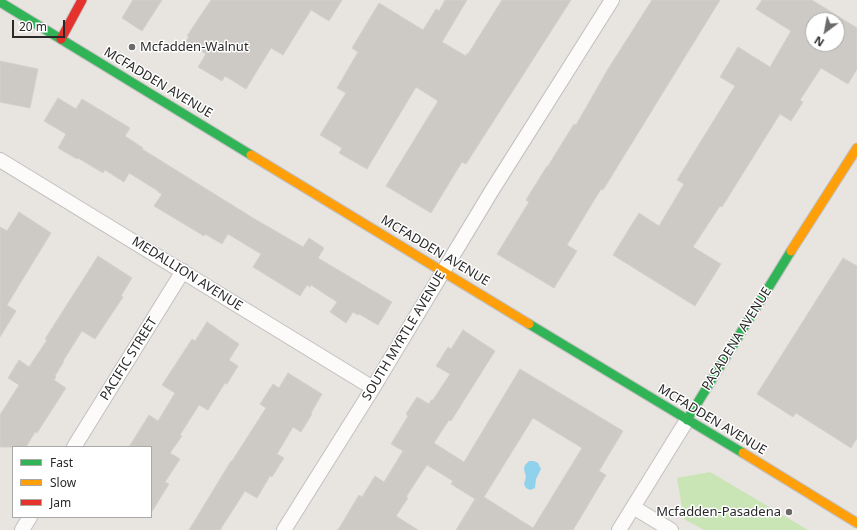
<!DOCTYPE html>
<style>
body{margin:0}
#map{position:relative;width:857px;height:530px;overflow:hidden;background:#e8e4df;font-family:"Noto Sans",sans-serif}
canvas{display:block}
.legend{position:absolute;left:12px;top:446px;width:140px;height:72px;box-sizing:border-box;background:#fff;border:1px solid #a9a9a9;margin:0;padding:5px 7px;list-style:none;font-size:12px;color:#292929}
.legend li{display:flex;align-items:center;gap:8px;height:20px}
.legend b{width:20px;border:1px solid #a9a9a9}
.north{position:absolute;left:805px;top:12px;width:40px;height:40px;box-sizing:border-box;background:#fff;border:1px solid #a9a9a9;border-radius:50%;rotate:212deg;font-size:11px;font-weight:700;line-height:16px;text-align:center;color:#292929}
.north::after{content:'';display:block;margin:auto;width:14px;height:18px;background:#6c6a69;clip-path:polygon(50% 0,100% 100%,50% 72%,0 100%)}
.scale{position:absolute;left:12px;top:20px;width:53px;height:18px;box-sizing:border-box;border:2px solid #292929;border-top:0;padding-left:5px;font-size:12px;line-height:14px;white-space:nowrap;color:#292929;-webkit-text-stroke:3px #fff;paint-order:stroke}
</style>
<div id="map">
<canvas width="857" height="530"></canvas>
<ul class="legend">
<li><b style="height:5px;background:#30b455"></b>Fast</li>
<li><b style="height:5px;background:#ff9f0a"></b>Slow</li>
<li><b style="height:5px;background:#e5322d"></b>Jam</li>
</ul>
<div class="north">N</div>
<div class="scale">20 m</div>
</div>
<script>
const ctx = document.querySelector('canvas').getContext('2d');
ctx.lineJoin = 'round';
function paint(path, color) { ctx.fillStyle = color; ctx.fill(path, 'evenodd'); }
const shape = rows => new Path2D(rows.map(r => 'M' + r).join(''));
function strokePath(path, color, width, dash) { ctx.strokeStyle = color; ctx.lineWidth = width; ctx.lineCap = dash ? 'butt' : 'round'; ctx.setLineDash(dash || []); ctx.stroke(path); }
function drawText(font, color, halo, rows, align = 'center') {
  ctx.font = font + ' "Noto Sans",sans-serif'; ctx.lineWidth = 3; ctx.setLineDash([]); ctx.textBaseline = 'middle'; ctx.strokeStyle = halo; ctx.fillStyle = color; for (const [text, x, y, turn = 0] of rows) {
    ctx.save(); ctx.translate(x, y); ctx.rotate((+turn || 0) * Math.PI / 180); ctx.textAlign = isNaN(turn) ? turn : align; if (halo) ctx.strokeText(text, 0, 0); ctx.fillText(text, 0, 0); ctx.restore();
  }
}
const green = shape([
 [710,472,808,530,704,530,684,519,677,478]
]);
const water = shape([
 [529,461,534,461,538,463,541,469,536,479,535,488,530,490,526,488,524,484,526,477,524,469,525,465]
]);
const building = shape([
 [133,0,162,0,142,31,122,18,133,0],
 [211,0,342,0,329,21,311,10,283,55,271,48,246,89,225,76,222,81,198,67,206,54,186,41,189,37,187,36,211,0],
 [445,0,467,0,442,42,466,56,467,53,468,54,502,0,571,0,466,164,462,162,431,213,386,186,438,101,416,87,367,169,339,153,342,148,320,135,346,93,337,88,358,52,352,48,379,3,423,30,436,9,439,11,445,0],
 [652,0,720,0,603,190,601,189,567,245,577,251,554,288,497,254,529,202,526,200,547,166,548,166,574,124,576,125,608,69,652,0],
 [762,0,812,0,857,28,857,69,848,84,821,68,800,100,803,102,791,121,780,114,722,207,720,206,693,247,721,264,695,306,613,255,639,213,659,226,684,184,677,180,735,86,720,77,738,47,770,67,791,31,756,9,762,0],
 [813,20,837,20,837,44,813,44,813,20],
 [0,61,38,69,30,108,0,102,0,61],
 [58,98,76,109,82,99,130,128,125,136,143,148,142,149,253,218,303,247,309,238,324,248,318,258,392,302,378,325,359,314,358,315,353,312,346,323,330,312,337,302,311,285,310,287,307,285,300,296,253,267,261,254,228,234,222,244,205,234,204,236,154,206,162,194,158,192,158,191,129,173,124,182,105,170,103,173,78,158,77,159,58,148,66,134,44,121,58,98],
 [19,212,51,233,7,305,16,311,0,337,0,227,7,231,19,212],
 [98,256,132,278,121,296,123,297,95,339,82,331,63,361,64,361,55,376,56,377,54,380,66,388,37,433,35,432,26,447,0,447,0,415,19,385,8,378,19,360,29,367,47,340,45,339,98,256],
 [843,258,857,266,857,438,851,448,796,413,793,417,757,394,843,258],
 [207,322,239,344,229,360,238,366,227,384,225,383,208,410,199,405,180,435,182,436,170,453,180,459,165,482,169,484,151,513,151,447,129,447,149,415,158,421,175,393,162,385,192,339,195,341,207,322],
 [463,330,495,351,451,421,449,420,434,443,464,462,520,369,623,431,599,471,606,475,573,530,456,530,475,499,451,484,453,481,427,465,406,497,408,498,396,516,418,530,338,530,359,495,362,497,375,476,384,482,403,451,391,444,408,416,406,414,417,397,429,404,431,400,433,400,450,374,436,366,448,347,451,349,463,330],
 [533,418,582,448,533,528,484,497,533,418],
 [288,373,322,394,311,413,312,414,301,432,293,427,277,454,284,458,272,477,270,476,257,498,245,491,220,530,189,530,231,461,232,461,266,408,260,404,273,384,279,388,288,373]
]);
const street = shape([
 [0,160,373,388],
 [74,447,183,271],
 [633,507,671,530],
 [22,530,30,517],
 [284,530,373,388,491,192,612,0],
 [619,530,687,420]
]);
const fast = shape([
 [0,2,251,155],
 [529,324,743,453],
 [687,420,791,251]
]);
const slow = shape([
 [251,155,529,324],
 [791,251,857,148],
 [743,453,857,523]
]);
const jam = shape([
 [61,39,82,0]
]);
const markers = [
 [132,47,4,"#6c6a69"],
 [789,512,4,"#6c6a69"]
];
const poiNames = [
 ["Mcfadden-Walnut",140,47],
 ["Mcfadden-Pasadena",781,512,"right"]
];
const streetNames = [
 ["MCFADDEN AVENUE",158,83,31],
 ["MCFADDEN AVENUE",435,251,31],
 ["MEDALLION AVENUE",187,274,32],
 ["SOUTH MYRTLE AVENUE",404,336,-59],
 ["PASADENA AVENUE",737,339,-58],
 ["PACIFIC STREET",129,359,-58],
 ["MCFADDEN AVENUE",712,420,31]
];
paint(green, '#c9e5b6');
paint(water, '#90d2ec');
paint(building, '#cdcac6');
strokePath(building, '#d3d0cb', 1);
strokePath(street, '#c1c0c1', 16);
strokePath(fast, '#c1c0c1', 11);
strokePath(slow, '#c1c0c1', 11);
strokePath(jam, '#c1c0c1', 11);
strokePath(street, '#fcfbfa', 14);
strokePath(fast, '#30b455', 9);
strokePath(slow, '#ff9f0a', 9);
strokePath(jam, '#e5322d', 9);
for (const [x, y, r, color] of markers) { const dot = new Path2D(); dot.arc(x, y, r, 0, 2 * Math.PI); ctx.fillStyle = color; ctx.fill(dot); strokePath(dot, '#fff', 1.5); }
drawText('13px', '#292929', '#fff', poiNames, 'left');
drawText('13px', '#292929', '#fff', streetNames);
</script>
